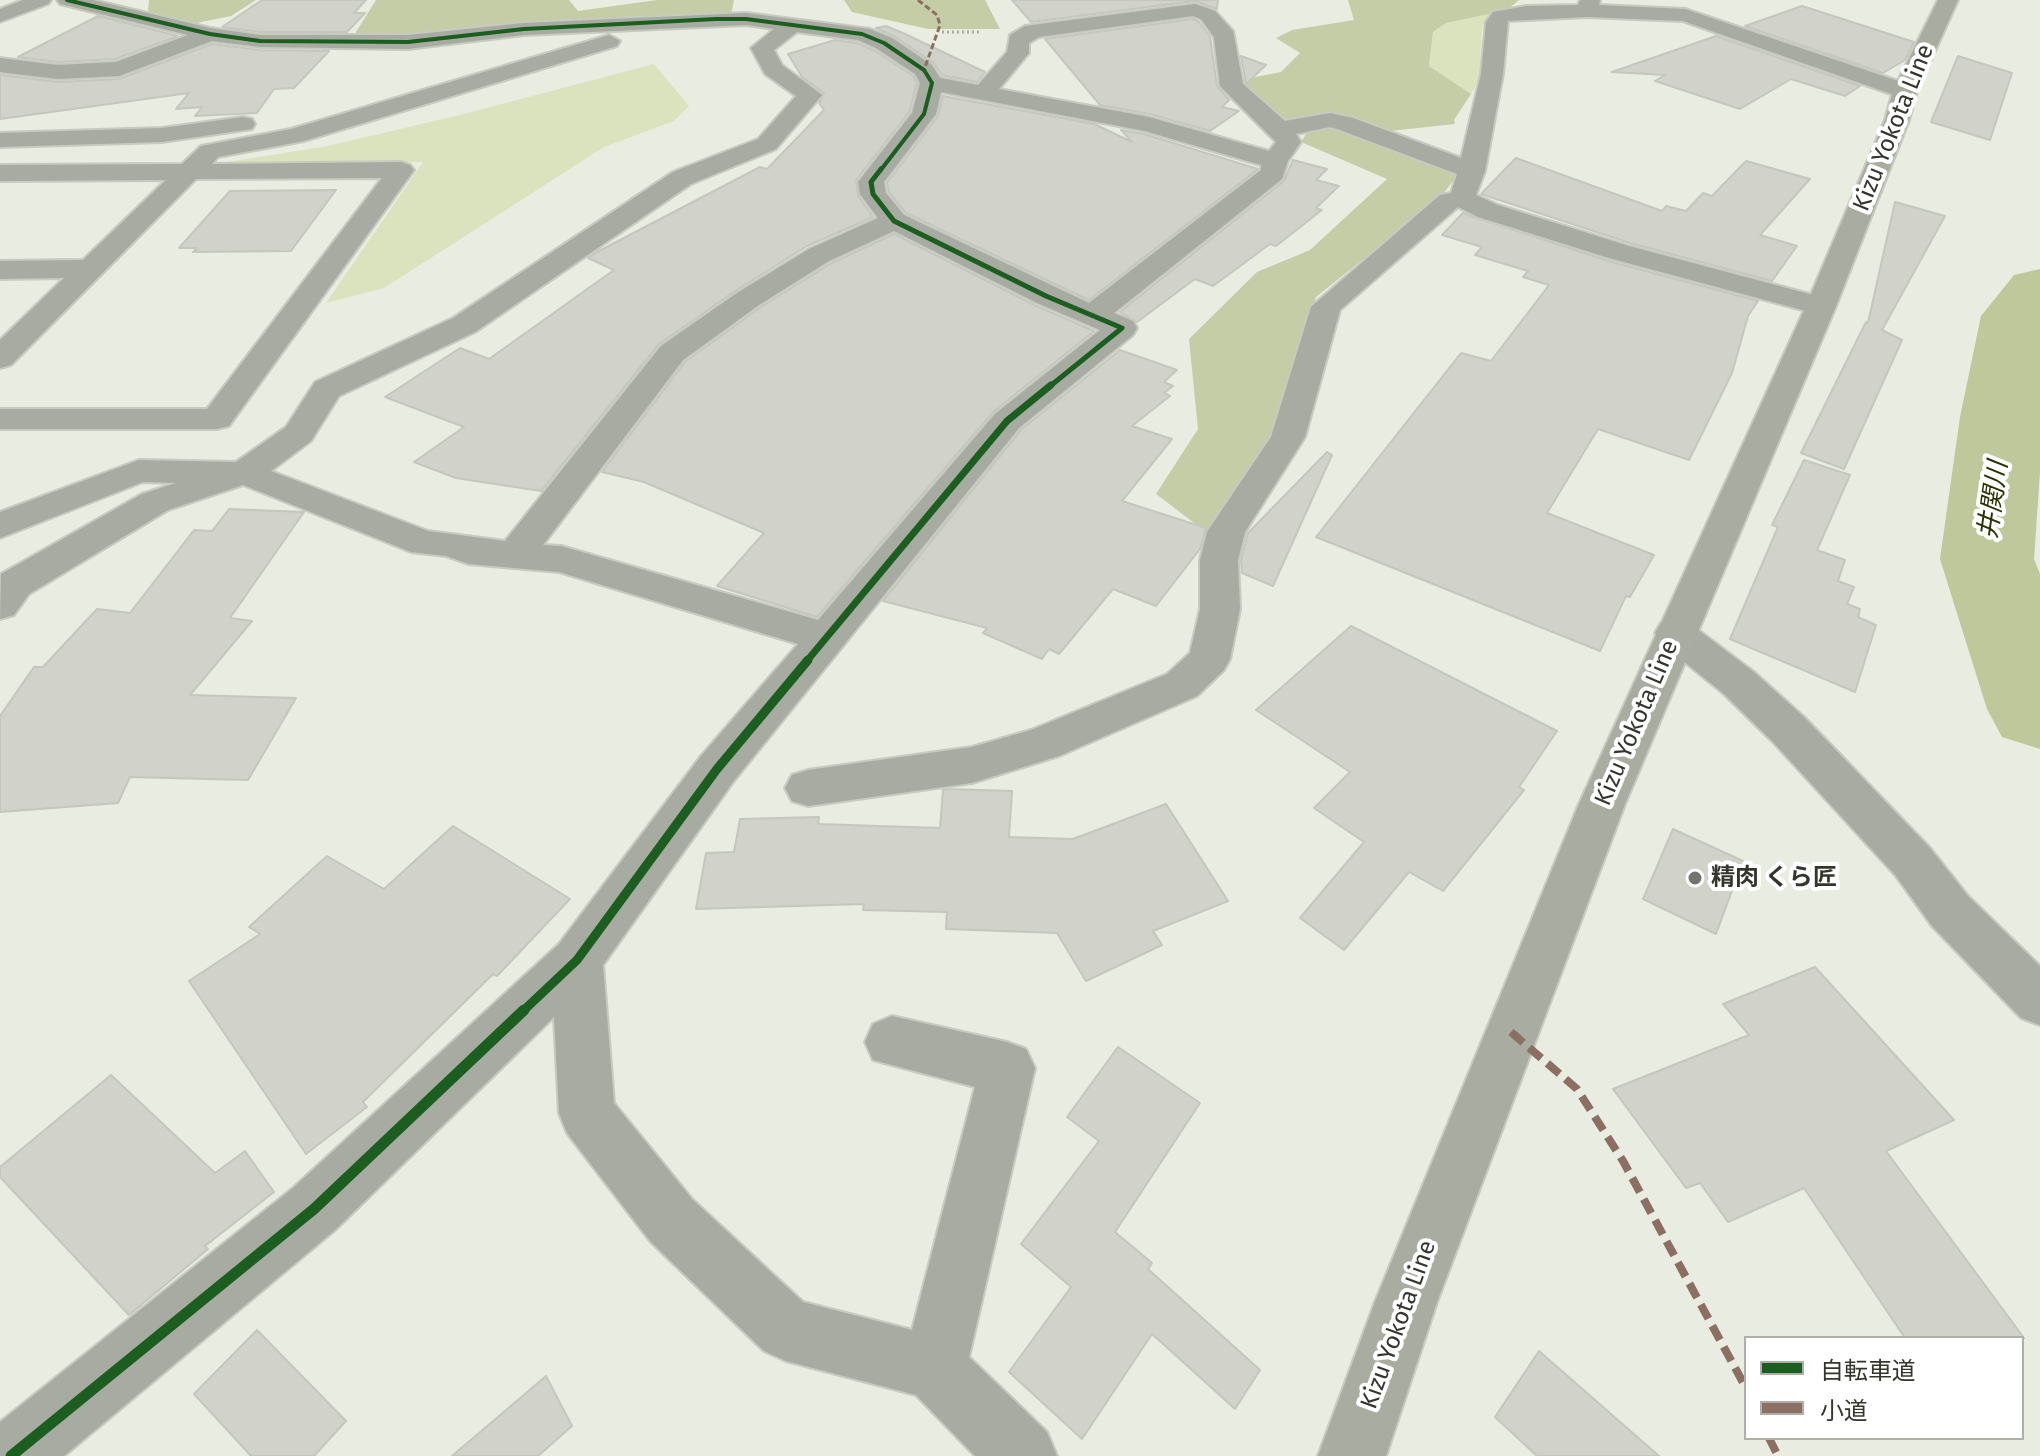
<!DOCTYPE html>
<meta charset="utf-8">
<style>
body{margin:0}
#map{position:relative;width:2040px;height:1456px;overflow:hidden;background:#e9ece0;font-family:"Fira Sans","Noto Sans JP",sans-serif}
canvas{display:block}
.legend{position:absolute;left:1744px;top:1336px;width:280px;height:104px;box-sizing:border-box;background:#fff;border:2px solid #aeafab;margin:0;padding:10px 14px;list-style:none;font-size:24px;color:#34362e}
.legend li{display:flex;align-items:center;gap:16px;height:40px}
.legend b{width:40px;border:2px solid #aeafab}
</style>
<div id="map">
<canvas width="2040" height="1456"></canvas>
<ul class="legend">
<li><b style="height:10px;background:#1b5e20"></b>自転車道</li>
<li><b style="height:10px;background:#8d6e63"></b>小道</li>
</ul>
</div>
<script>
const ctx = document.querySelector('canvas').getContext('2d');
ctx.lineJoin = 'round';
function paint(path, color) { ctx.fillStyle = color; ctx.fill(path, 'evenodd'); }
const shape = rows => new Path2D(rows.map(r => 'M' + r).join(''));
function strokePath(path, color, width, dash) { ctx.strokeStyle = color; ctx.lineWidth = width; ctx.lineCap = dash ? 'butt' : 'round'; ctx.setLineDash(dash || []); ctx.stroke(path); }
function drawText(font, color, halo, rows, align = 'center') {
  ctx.font = font + ' "Fira Sans","Noto Sans JP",sans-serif'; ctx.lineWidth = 8; ctx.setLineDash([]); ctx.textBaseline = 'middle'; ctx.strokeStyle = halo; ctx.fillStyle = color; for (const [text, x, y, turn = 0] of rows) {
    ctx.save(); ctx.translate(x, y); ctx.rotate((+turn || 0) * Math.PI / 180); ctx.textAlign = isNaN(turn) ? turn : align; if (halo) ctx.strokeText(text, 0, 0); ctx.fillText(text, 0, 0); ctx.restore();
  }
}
const green = shape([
 [1490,12,1482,28,1479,80,1471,94,1429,66,1433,32,1446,23],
 [654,64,689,106,674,121,604,147,384,288,326,303,423,162,227,162,323,147,460,115]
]);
const forest = shape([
 [149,0,256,0,231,16,186,25,148,11],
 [376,0,569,0,578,11,657,0,734,0,731,15,639,17,523,25,411,38,351,40],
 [844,0,985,0,1000,29,928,29,852,12],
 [1348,0,1519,0,1507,10,1446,23,1433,32,1429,66,1471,94,1454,120,1455,124,1390,131,1349,118,1326,116,1284,120,1265,113,1240,80,1281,72,1300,53,1276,38,1292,30,1354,20],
 [1332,124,1459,173,1440,198,1316,297,1274,433,1218,513,1214,538,1156,494,1198,429,1189,339,1257,272,1310,250,1387,179,1301,142,1309,129]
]);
const river = shape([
 [2040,269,2040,472,2034,559,2040,574,2040,749,2002,737,1987,709,1940,559,1960,417,1981,316,2014,275,2040,269]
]);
const building = shape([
 [262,0,366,0,354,13,365,13,347,32,260,32,222,27,262,0],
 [1012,0,1218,0,1217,9,1195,1,1031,22,1012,0],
 [1802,6,1914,42,1905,60,1883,73,1745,26,1802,6],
 [98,16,178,36,115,59,58,62,18,57,98,16],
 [1193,19,1199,22,1210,37,1217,86,1229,100,1222,107,1239,111,1210,131,1150,114,1100,105,1045,39,1193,19],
 [886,26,905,34,985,72,977,82,942,75,934,63,894,36,876,28,886,26],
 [1716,36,1860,86,1845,96,1791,79,1740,109,1655,81,1665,75,1612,72,1716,36],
 [835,40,857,43,875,51,913,76,917,83,909,112,856,180,858,196,873,217,807,246,735,291,659,344,541,491,456,478,414,462,464,427,385,397,460,348,489,359,614,270,588,258,597,252,760,167,767,169,824,110,819,103,824,93,802,77,788,54,835,40],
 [212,44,260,50,329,51,294,88,274,89,257,113,195,116,202,107,176,109,189,93,0,119,0,75,58,82,119,79,212,44],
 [1241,56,1266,65,1247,83,1246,82,1241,56],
 [1958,56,2012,73,1990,140,1931,122,1958,56],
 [943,96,1094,124,1132,142,1121,130,1144,134,1258,169,1089,300,906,213,889,192,887,183,938,116,943,96],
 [1516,158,1662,211,1666,206,1686,211,1703,193,1712,196,1746,161,1810,179,1760,235,1797,246,1772,281,1630,243,1481,194,1516,158],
 [1293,160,1327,169,1316,180,1339,186,1316,208,1322,210,1276,246,1270,244,1213,286,1195,279,1137,322,1120,312,1284,181,1293,160],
 [336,190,291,251,193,252,197,248,179,248,230,191,336,190],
 [1895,202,1945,216,1882,330,1902,340,1844,469,1801,453,1866,322,1868,323,1895,202],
 [1463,213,1608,261,1758,301,1748,316,1732,373,1689,460,1598,429,1547,513,1654,555,1630,597,1626,596,1600,651,1316,537,1461,353,1491,361,1549,285,1523,277,1528,271,1475,255,1482,247,1442,235,1463,213],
 [894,234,1034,305,1094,331,993,412,817,617,717,586,764,533,644,482,602,472,685,362,761,307,830,264,894,234],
 [1120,350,1177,370,1164,382,1173,386,1164,393,1170,396,1132,426,1172,439,1122,501,1206,528,1200,549,1156,606,1113,589,1059,654,1049,649,1042,659,983,633,987,628,883,601,1021,430,1120,350],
 [1327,452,1332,455,1273,586,1242,573,1241,560,1248,533,1327,452],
 [1804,460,1850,475,1817,550,1845,560,1838,581,1854,587,1847,604,1860,609,1858,617,1876,625,1855,692,1730,639,1778,527,1772,525,1804,460],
 [229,509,304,512,230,618,252,621,190,695,296,698,248,780,130,777,118,803,0,812,0,716,34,667,43,667,97,609,130,613,194,530,212,531,229,509],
 [1351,626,1557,731,1519,787,1524,790,1443,891,1409,872,1344,950,1300,918,1364,842,1314,808,1350,772,1256,710,1351,626],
 [948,789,1012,791,1009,837,1073,839,1166,804,1228,901,1153,931,1162,945,1086,981,1057,933,946,929,947,912,863,910,864,904,696,909,706,853,734,852,740,819,819,817,818,824,940,828,943,790,948,789],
 [453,826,570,899,497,976,493,974,363,1102,367,1107,306,1154,189,981,260,934,249,927,327,856,384,889,453,826],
 [1673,829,1743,861,1716,934,1643,899,1673,829],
 [1815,967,1954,1120,1886,1151,2024,1338,1905,1338,1804,1188,1728,1222,1700,1183,1686,1188,1613,1089,1749,1035,1723,1004,1815,967],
 [1118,1047,1200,1103,1115,1232,1152,1263,1148,1269,1260,1370,1235,1409,1152,1334,1082,1439,1009,1372,1071,1287,1021,1244,1099,1141,1067,1117,1118,1047],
 [111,1075,215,1173,245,1151,274,1192,205,1246,208,1249,129,1315,0,1177,0,1167,111,1075],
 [257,1330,346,1421,314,1456,251,1456,194,1394,257,1330],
 [1539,1351,1659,1456,1537,1456,1495,1417,1539,1351],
 [546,1376,572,1426,538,1456,452,1456,546,1376]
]);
const path = shape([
 [942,32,980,32]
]);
const minor = shape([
 [23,0,51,0,48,4,0,22,0,9,23,0],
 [57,0,93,0,210,28,260,35,408,35,524,23,746,13,870,29,892,38,932,65,940,78,978,85,1007,52,1010,35,1025,26,1195,4,1215,11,1233,31,1243,84,1285,121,1330,113,1353,118,1461,158,1481,74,1486,22,1493,12,1526,6,1578,5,1580,0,1600,0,1599,5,1685,9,1913,86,1917,91,1913,96,1905,98,1897,96,1683,21,1587,17,1508,21,1503,74,1485,171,1476,195,1498,205,1629,246,1832,300,1836,306,1832,312,1821,315,1609,258,1478,217,1458,207,1340,310,1305,437,1245,532,1238,560,1240,609,1230,659,1224,670,1197,696,1059,756,972,783,808,806,792,801,785,788,792,775,808,770,972,747,1031,730,1167,674,1190,653,1200,609,1200,560,1207,532,1271,437,1311,307,1440,195,1451,193,1457,174,1337,129,1330,127,1296,134,1301,142,1288,161,1282,179,1114,313,1133,321,1137,328,1133,335,1019,428,733,782,603,965,614,1103,692,1199,803,1302,912,1330,975,1087,873,1060,865,1042,873,1024,892,1016,1007,1042,1026,1049,1035,1068,969,1357,1047,1432,1057,1456,975,1456,916,1395,786,1361,764,1351,650,1241,567,1133,559,1113,554,1017,335,1230,64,1456,0,1456,0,1422,293,1188,559,944,701,756,798,644,559,572,469,564,446,556,411,552,243,485,168,510,29,594,14,615,0,619,1,574,142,494,176,483,143,482,0,538,0,512,139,460,236,462,286,427,315,382,453,318,673,172,758,139,796,96,765,74,751,48,774,29,746,25,524,35,408,49,260,47,212,41,119,76,58,79,0,72,0,58,58,65,116,62,188,35,60,4,57,0],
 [1193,16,1201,19,1214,37,1220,86,1276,142,1269,151,1149,117,999,89,1029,53,1029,43,1039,37,1193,16],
 [797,32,858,40,876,48,915,74,920,83,912,113,858,182,860,194,878,218,809,249,737,293,661,346,505,541,428,531,271,471,311,441,339,396,475,332,691,184,776,149,822,95,782,65,774,50,797,32],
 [941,92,1145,131,1261,165,1261,170,1089,303,904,215,886,193,884,182,936,114,941,92],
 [894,231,1035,302,1100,330,995,414,818,620,561,546,543,545,683,360,759,305,829,261,894,231],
 [609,35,620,41,617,46,304,141,218,157,212,164,401,162,410,165,414,170,229,426,217,429,0,429,0,409,207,409,382,178,196,179,11,365,0,368,0,340,64,278,0,279,0,261,83,260,166,180,0,181,0,165,182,164,201,146,291,129,609,35],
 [243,117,252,119,255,124,252,129,162,142,0,147,0,133,162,128,243,117],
 [1675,618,1689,623,1754,672,1805,718,1930,848,1968,896,2040,966,2040,1025,2021,1018,1932,926,1896,876,1773,742,1724,694,1661,643,1655,633,1661,623,1675,618]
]);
const major = shape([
 [1938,0,1958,0,1917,91,1909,120,1836,306,1625,804,1437,1302,1386,1456,1318,1456,1375,1302,1579,804,1806,306,1885,120,1893,91,1938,0]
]);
const quietFar1 = shape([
 [918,0,937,15,940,25,924,70]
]);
const quiet = shape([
 [1511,1032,1577,1089,1623,1161,1746,1388],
 [1769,1438,1778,1456]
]);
const cyclewayFar4 = shape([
 [67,0,210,34,260,41,408,42,524,29,716,19,746,19,862,34,884,43,924,70,932,83,924,114,880,171]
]);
const cyclewayFar3 = shape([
 [881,169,871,182,873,194,894,221,1046,296,1122,328,1049,387]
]);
const cyclewayFar2 = shape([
 [806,662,1007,421,1051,385]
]);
const cyclewayFar1 = shape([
 [522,1012,577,960,717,769,808,660]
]);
const cycleway = shape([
 [11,1456,314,1209,524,1010]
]);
const markers = [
 [1695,878,8,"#73766c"]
];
const streetNames = [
 ["Kizu Yokota Line",1894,128,-68],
 ["Kizu Yokota Line",1637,723,-67],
 ["Kizu Yokota Line",1399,1325,-70]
];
const poiNames = [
 ["精肉 くら匠",1711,878]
];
const waterNames = [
 ["井関川",1994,500,-82]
];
paint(green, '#dbe3be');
paint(forest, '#c5cda7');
paint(river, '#bec89b');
paint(building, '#d1d3ca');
strokePath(building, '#c4c7bd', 2);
strokePath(minor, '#c8cac1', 4);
strokePath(major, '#c8cac1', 4);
strokePath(path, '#aaaca4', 3, [2, 3]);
paint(minor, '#a8aba1');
paint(major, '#a9aca0');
strokePath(quietFar1, '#8d6e63', 3, [6, 3]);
strokePath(quiet, '#8d6e63', 8, [16, 8]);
strokePath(cyclewayFar4, '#1b5e20', 4);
strokePath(cyclewayFar3, '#1b5e20', 5);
strokePath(cyclewayFar2, '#1b5e20', 7);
strokePath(cyclewayFar1, '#1b5e20', 9);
strokePath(cycleway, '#1b5e20', 11);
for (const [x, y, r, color] of markers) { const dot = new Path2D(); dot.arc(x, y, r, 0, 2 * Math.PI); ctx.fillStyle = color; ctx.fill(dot); strokePath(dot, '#fff', 3); }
drawText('24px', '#34362e', '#fff', streetNames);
drawText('bold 24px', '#34362e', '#fff', poiNames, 'left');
drawText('italic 26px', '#2b3203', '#fff', waterNames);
</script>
